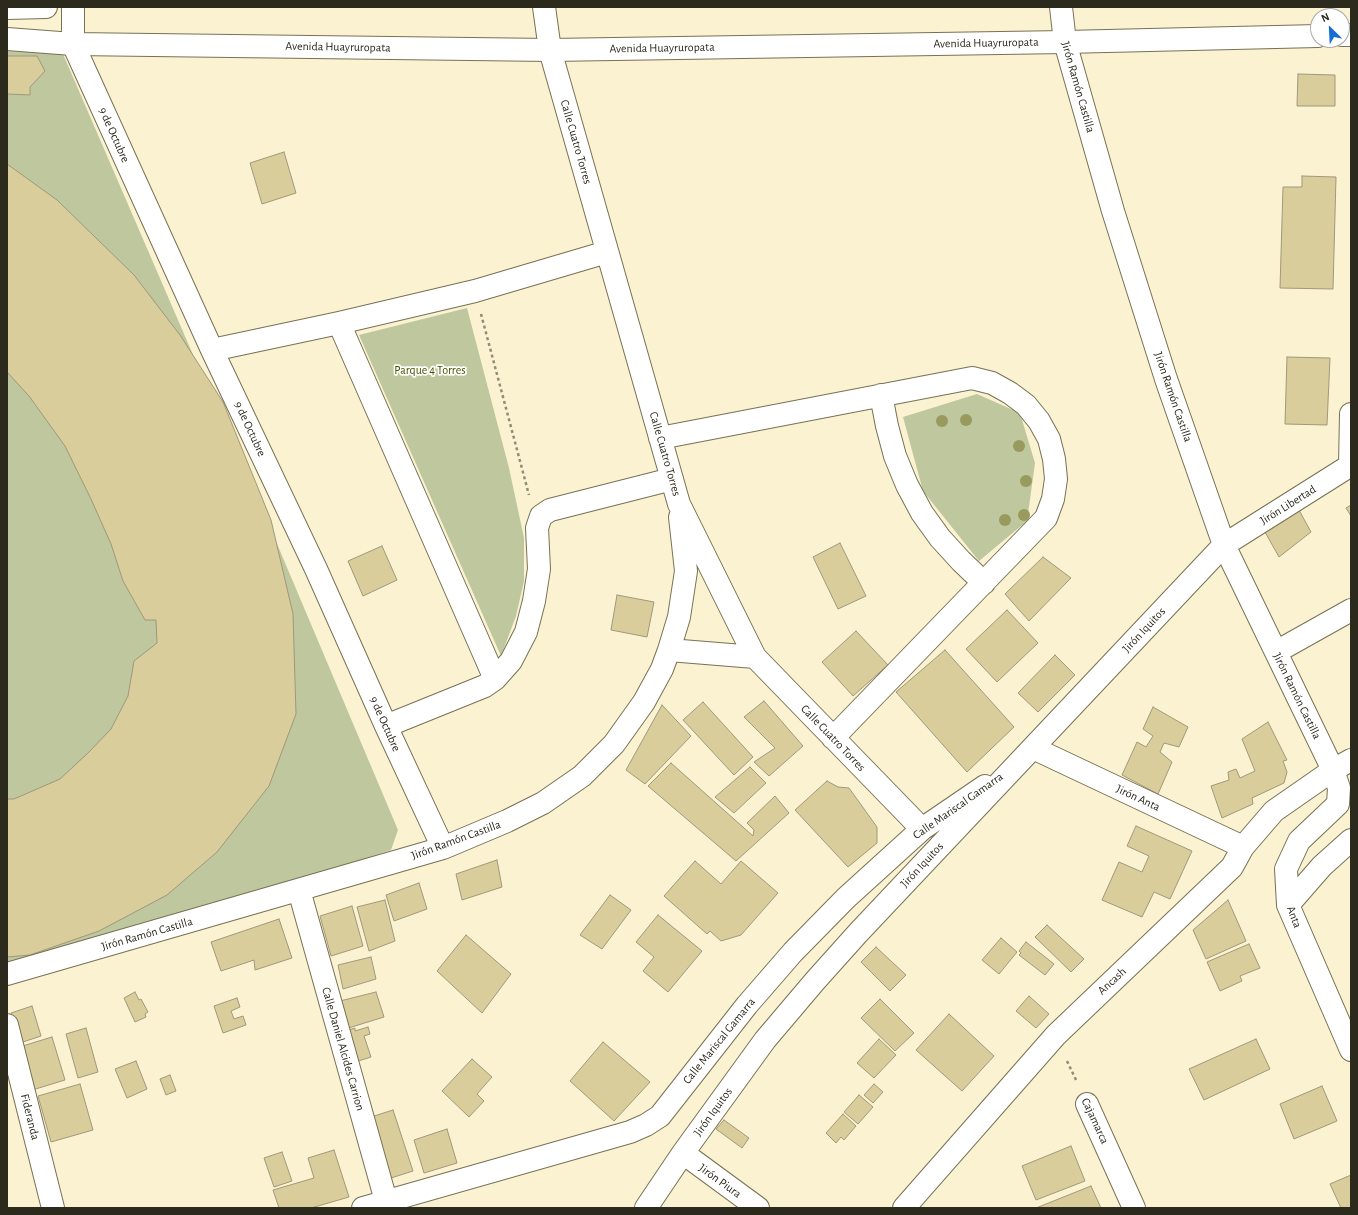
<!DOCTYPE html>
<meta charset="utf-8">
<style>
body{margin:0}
#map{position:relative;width:1358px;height:1215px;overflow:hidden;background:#faf2d1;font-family:"Alegreya Sans",sans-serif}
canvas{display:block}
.frame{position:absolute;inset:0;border:8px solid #2c291d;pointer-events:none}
.north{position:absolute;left:1310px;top:8px;width:40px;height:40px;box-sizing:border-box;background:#fff;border:1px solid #aba9a5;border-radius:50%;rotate:336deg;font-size:11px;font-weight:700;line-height:16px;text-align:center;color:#2c291d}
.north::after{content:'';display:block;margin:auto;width:14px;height:18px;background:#176cd6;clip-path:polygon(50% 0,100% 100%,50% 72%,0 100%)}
</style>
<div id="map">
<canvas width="1358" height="1215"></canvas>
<div class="frame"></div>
<div class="north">N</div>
</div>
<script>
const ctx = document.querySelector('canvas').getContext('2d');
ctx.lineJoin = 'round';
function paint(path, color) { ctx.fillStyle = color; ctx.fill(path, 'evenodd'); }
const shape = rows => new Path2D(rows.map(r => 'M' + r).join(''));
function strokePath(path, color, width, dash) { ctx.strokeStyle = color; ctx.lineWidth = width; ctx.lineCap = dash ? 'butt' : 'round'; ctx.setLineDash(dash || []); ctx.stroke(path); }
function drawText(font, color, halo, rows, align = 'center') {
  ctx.font = font + ' "Alegreya Sans",sans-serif'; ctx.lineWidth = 3.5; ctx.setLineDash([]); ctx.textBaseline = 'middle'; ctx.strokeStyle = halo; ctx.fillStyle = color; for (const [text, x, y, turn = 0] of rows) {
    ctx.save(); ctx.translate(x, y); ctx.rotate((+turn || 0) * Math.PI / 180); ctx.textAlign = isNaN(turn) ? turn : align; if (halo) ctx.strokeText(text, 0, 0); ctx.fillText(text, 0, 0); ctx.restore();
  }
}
const green = shape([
 [7,51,63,54,194,357,272,532,398,830,391,850,186,918,7,964],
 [467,308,509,468,524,538,524,581,516,616,501,656,359,335],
 [977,394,1020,413,1035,463,1027,521,979,561,923,491,903,417]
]);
const building = shape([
 [7,56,37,56,45,71,30,87,30,95,7,94,7,56],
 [1298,74,1335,75,1335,106,1297,106,1298,74],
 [284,152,296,193,262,204,250,163,284,152],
 [7,164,57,200,134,275,180,335,223,402,271,520,293,614,296,714,269,786,217,852,167,895,99,931,30,955,7,957,7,799,14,799,60,779,88,753,111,729,128,696,134,661,157,643,156,620,145,620,123,581,111,544,91,499,65,446,29,396,7,372,7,164],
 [1302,176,1336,177,1333,289,1280,288,1283,187,1302,187,1302,176],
 [1287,357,1330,358,1327,425,1285,424,1287,357],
 [1351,505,1351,516,1346,508,1351,505],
 [1299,510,1311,532,1279,557,1265,532,1299,510],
 [840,543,866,596,838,609,813,557,840,543],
 [382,546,397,580,363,596,348,561,382,546],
 [1043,557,1071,578,1029,621,1005,594,1043,557],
 [617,595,654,602,647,637,611,630,617,595],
 [1007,610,1038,643,997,682,966,649,1007,610],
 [856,631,888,665,853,696,822,662,856,631],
 [945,650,1014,727,967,772,896,692,945,650],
 [1055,655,1075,675,1038,712,1018,693,1055,655],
 [764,701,803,746,769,776,754,762,775,748,744,717,764,701],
 [703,702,753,757,734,775,683,720,703,702],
 [662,705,691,736,645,784,626,770,662,705],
 [1153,707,1188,727,1179,747,1164,743,1160,752,1172,762,1158,794,1122,775,1137,742,1146,747,1153,736,1143,729,1153,707],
 [1268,722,1287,760,1283,761,1287,772,1284,783,1252,798,1253,804,1222,818,1211,786,1229,780,1228,772,1236,769,1240,778,1255,771,1242,739,1268,722],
 [671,763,753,836,754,830,747,823,775,796,789,813,736,861,648,786,671,763],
 [750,767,766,783,734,813,715,797,750,767],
 [827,781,838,787,849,788,877,827,877,843,848,867,795,810,827,781],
 [1136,826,1192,851,1170,899,1154,892,1142,917,1102,900,1119,862,1142,872,1149,856,1127,846,1136,826],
 [497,860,502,887,462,900,456,874,497,860],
 [695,861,721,884,741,861,778,893,741,935,721,941,710,931,707,934,664,896,695,861],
 [419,883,427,909,394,921,386,895,419,883],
 [610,895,631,910,602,949,580,935,610,895],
 [385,900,395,941,369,951,357,907,385,900],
 [1228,900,1246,941,1206,959,1193,930,1228,900],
 [352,906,363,946,331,956,320,916,352,906],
 [658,915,702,951,668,992,643,971,654,957,636,942,658,915],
 [279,919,292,958,255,970,254,960,221,971,211,942,279,919],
 [1047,925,1084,959,1071,972,1035,937,1047,925],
 [466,935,511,974,482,1013,437,971,466,935],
 [1001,938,1017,952,999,974,982,960,1001,938],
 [1026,942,1054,964,1045,975,1019,955,1021,953,1019,951,1026,942],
 [1249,944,1260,968,1240,976,1242,981,1220,991,1207,962,1249,944],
 [876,947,906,975,890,991,861,962,876,947],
 [371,957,376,979,343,989,338,965,371,957],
 [135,992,139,1000,141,999,148,1012,145,1014,146,1017,135,1022,124,998,135,992],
 [376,992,384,1017,342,1030,336,1002,376,992],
 [1029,996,1049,1014,1036,1028,1016,1011,1029,996],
 [237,998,240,1007,231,1011,234,1019,243,1016,246,1025,223,1033,214,1006,237,998],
 [880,999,914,1033,895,1051,861,1018,880,999],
 [32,1006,41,1036,20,1043,11,1013,32,1006],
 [949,1014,994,1056,962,1091,916,1050,949,1014],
 [368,1027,370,1034,364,1036,371,1057,349,1064,339,1033,355,1028,355,1031,368,1027],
 [86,1028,98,1072,78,1078,66,1034,86,1028],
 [52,1037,65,1080,29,1091,16,1048,52,1037],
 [879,1039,896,1055,874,1078,857,1063,879,1039],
 [1256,1039,1270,1069,1204,1100,1189,1069,1256,1039],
 [603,1042,650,1082,614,1121,570,1081,603,1042],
 [472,1059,492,1077,477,1094,484,1101,469,1117,442,1091,472,1059],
 [136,1061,147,1089,127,1098,115,1069,136,1061],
 [170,1075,176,1091,166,1095,160,1079,170,1075],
 [80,1084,93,1130,51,1142,38,1096,80,1084],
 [874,1084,883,1092,873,1103,864,1095,874,1084],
 [1322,1086,1337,1121,1294,1139,1280,1104,1322,1086],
 [859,1095,873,1107,858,1124,844,1112,859,1095],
 [393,1110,413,1171,391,1178,371,1117,393,1110],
 [843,1114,856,1126,844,1140,841,1137,836,1143,826,1133,843,1114],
 [724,1120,749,1138,742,1148,716,1129,724,1120],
 [447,1129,457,1163,424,1173,414,1140,447,1129],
 [1071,1146,1085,1181,1036,1200,1022,1166,1071,1146],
 [334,1150,349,1197,311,1208,279,1208,273,1190,314,1178,308,1158,334,1150],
 [282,1152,292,1181,274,1187,264,1158,282,1152],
 [1351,1175,1351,1208,1341,1208,1330,1184,1351,1175],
 [1091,1186,1101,1208,1036,1208,1091,1186]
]);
const path = shape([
 [481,314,529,495],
 [1067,1061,1077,1082]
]);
const minor = shape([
 [73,7,73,44,212,350,316,569,386,726,443,848],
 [544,7,550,50,679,504,755,657,922,829],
 [1061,7,1065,42,1113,211,1166,379,1224,545,1333,770,1339,788,1338,804,1299,841,1286,869,1288,905,1351,1050],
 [339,323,495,679],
 [212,350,339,323,475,291,607,252],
 [881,395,887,426,895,456,907,485,922,513,940,538,961,561,984,583],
 [660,438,972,378,992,383,1010,393,1026,405,1039,421,1049,439,1054,459,1056,479,1053,499,1046,518,833,738],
 [1350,465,1351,414],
 [669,650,755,657],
 [1276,652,1351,610],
 [386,726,485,686,495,679,511,661,526,632,534,601,539,569,537,528,541,516,550,510,672,479],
 [1033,748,1243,847],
 [299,890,388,1208],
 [1288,905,1322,866,1351,840],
 [7,974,443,848,507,821,543,803,582,776,614,744,644,702,662,669,669,650,679,617,686,571,680,517],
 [7,1025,53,1208],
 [1087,1104,1134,1208],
 [683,1153,758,1208],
 [363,1208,630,1132,646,1125,660,1116,747,1005,793,952,846,898,922,829,985,786],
 [646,1208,683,1153,765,1040,815,981,858,933,1224,545,1351,465],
 [904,1208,1056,1035,1232,867,1243,847,1274,811,1333,770,1351,760]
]);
const major = shape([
 [7,8,46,7],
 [1342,35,1351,35],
 [7,39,73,44,550,50,1065,42,1318,36]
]);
const trees = [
 [966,420],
 [942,421],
 [1019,446],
 [1026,481],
 [1024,515],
 [1005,520]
];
const streetNames = [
 ["Avenida Huayruropata",986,43,-1],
 ["Avenida Huayruropata",338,47,1],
 ["Avenida Huayruropata",662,48,-1],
 ["Jirón Ramón Castilla",1078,87,74],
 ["9 de Octubre",114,135,66],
 ["Calle Cuatro Torres",576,142,74],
 ["Jirón Ramón Castilla",1173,397,71],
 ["9 de Octubre",250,429,65],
 ["Calle Cuatro Torres",665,454,74],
 ["Jirón Libertad",1288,505,-32],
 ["Jirón Iquitos",1144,630,-47],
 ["Jirón Ramón Castilla",1297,696,64],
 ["9 de Octubre",385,724,66],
 ["Calle Cuatro Torres",833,738,46],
 ["Jirón Anta",1138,798,25],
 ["Calle Mariscal Gamarra",958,806,-35],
 ["Jirón Ramón Castilla",456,840,-20],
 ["Jirón Iquitos",922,865,-47],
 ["Anta",1294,917,69],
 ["Jirón Ramón Castilla",147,934,-16],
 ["Ancash",1112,981,-43],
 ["Calle Mariscal Gamarra",719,1041,-51],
 ["Calle Daniel Alcides Carrion",343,1049,74],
 ["Jirón Iquitos",713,1112,-54],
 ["Fideranda",30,1117,76],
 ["Cajamarca",1095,1121,65],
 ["Jirón Piura",720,1181,36]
];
const parkNames = [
 ["Parque 4 Torres",430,370]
];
paint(green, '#bfc79e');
paint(building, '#dacd9c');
strokePath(building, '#9f987a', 1);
strokePath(minor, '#787154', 24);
strokePath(major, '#787154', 24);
strokePath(path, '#928c76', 2.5, [3, 3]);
strokePath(minor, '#fff', 22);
strokePath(major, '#fff', 22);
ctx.fillStyle = '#999a5e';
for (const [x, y] of trees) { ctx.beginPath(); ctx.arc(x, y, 6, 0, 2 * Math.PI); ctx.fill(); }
drawText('12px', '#2c291d', '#fff', streetNames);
drawText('12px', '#4a5200', '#fff', parkNames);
</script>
